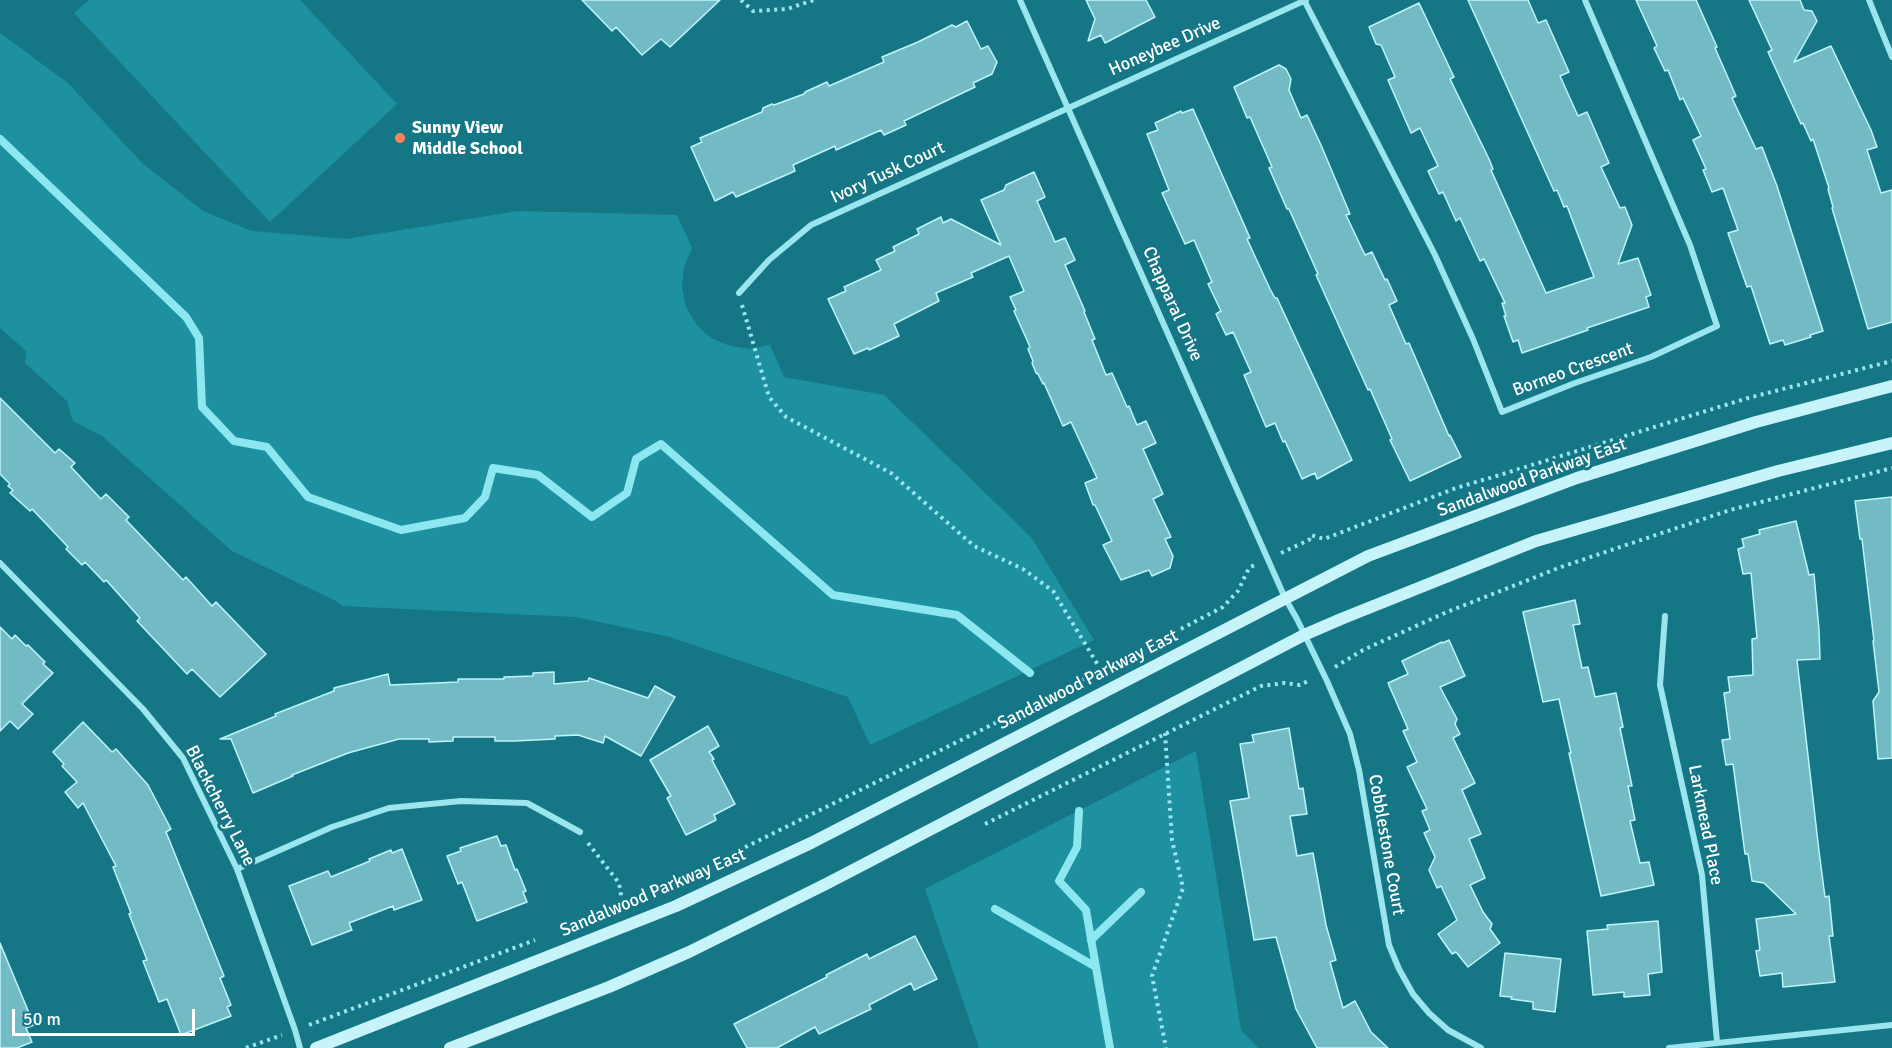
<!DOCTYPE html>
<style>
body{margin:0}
#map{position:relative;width:1892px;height:1048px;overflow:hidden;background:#157786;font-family:Signika,sans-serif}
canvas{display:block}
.scale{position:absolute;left:12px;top:1009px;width:183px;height:27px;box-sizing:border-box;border:3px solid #fff;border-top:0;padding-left:8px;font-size:18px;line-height:21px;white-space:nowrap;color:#fff;-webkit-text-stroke:4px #157786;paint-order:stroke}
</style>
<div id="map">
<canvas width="1892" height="1048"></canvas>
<div class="scale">50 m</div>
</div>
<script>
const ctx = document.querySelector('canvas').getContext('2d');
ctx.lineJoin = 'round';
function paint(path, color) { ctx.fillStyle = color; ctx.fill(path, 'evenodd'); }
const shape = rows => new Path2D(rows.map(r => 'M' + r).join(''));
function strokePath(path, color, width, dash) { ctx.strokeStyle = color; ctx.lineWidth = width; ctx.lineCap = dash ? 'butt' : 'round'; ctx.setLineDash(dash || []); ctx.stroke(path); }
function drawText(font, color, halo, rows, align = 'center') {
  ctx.font = font + ' Signika,sans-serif'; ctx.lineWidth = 6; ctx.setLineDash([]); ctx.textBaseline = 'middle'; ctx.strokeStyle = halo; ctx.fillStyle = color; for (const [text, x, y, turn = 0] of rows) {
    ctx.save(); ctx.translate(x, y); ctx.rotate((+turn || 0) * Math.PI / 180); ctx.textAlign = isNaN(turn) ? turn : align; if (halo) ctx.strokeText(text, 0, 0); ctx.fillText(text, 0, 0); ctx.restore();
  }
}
const green = shape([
 [89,0,300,0,397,104,270,222,74,13],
 [0,33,68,83,142,163,203,211,252,231,347,239,517,211,677,215,692,248,684,267,682,287,686,307,696,324,711,338,730,346,750,349,770,345,784,377,884,395,1031,537,1094,640,870,745,848,697,670,637,576,617,342,606,336,601,232,551,102,436,73,421,67,401,25,363,26,351,0,328],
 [1196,751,1241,1030,1258,1048,979,1048,925,889]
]);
const stream = shape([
 [0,139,186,317,199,338,202,407,234,441,267,447,308,497,401,530,465,518,485,497,493,468,538,475,592,517,627,493,636,459,661,444,833,595,957,615,1030,673],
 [1079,811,1077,847,1059,881,1086,910,1110,1048],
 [995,909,1096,967],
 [1091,940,1141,892]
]);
const building = shape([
 [582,0,720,0,670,47,661,39,642,55,616,27,612,31,582,0],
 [1086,0,1146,0,1155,17,1105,43,1101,35,1088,41,1095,19,1086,0],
 [1468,0,1528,0,1538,23,1546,20,1569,72,1560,76,1578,116,1587,112,1609,163,1601,167,1620,208,1625,207,1632,225,1618,264,1638,258,1651,295,1646,297,1649,307,1587,328,1588,330,1522,353,1518,340,1513,342,1504,316,1506,316,1502,303,1505,303,1484,259,1480,261,1460,218,1456,221,1443,192,1439,194,1428,171,1438,166,1420,128,1411,133,1388,80,1395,77,1381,45,1376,44,1369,27,1419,3,1454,77,1450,79,1489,159,1493,169,1491,170,1546,293,1594,277,1567,206,1564,207,1557,190,1554,191,1468,0],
 [1636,0,1696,0,1717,47,1715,48,1736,96,1732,98,1756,149,1762,147,1777,186,1823,331,1810,335,1811,337,1785,345,1783,340,1770,344,1751,286,1747,287,1728,233,1738,230,1723,188,1712,192,1703,170,1706,169,1693,140,1701,136,1683,98,1680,100,1668,70,1665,71,1654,48,1657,46,1636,0],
 [1749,0,1800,0,1804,10,1812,11,1817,21,1794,62,1831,46,1871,130,1877,147,1867,150,1881,193,1892,190,1892,322,1868,329,1832,208,1833,207,1828,189,1829,188,1813,139,1811,141,1803,123,1801,124,1768,52,1772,50,1749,0],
 [967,21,981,49,988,46,997,62,992,74,973,83,975,87,904,121,906,125,884,135,881,130,836,150,835,146,793,165,795,171,736,197,733,192,715,201,691,147,702,142,700,138,762,112,763,108,772,104,774,105,804,94,805,92,827,82,829,86,884,62,882,57,918,42,952,25,956,27,967,21],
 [1279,65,1286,69,1291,79,1289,90,1301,118,1307,115,1321,145,1350,214,1346,215,1365,255,1372,252,1385,280,1387,279,1397,301,1389,305,1406,344,1409,343,1449,436,1450,435,1461,457,1410,481,1390,440,1392,439,1370,389,1368,390,1316,275,1318,274,1289,209,1287,209,1269,168,1272,167,1250,117,1247,118,1234,87,1279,65],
 [1193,109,1250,238,1247,239,1270,289,1275,298,1277,298,1352,460,1317,479,1315,473,1302,479,1285,441,1283,442,1275,423,1266,427,1244,375,1251,372,1233,332,1226,335,1216,314,1221,311,1208,284,1212,282,1194,240,1185,244,1162,193,1169,190,1147,134,1158,130,1155,123,1181,111,1182,113,1193,109],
 [1034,172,1045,197,1037,201,1055,242,1065,238,1075,260,1065,265,1085,311,1084,312,1095,339,1092,340,1106,375,1112,373,1127,407,1129,406,1137,425,1146,421,1156,443,1143,449,1163,494,1153,499,1171,537,1165,539,1173,556,1170,568,1152,576,1149,570,1121,580,1103,545,1112,541,1095,505,1093,505,1085,483,1097,478,1071,422,1063,426,1044,383,1043,384,1038,374,1036,373,1032,363,1033,361,1028,349,1030,347,1014,311,1016,310,1010,297,1024,291,1009,256,971,273,973,277,936,293,939,301,894,324,899,336,869,350,868,348,854,354,828,299,846,291,844,287,881,270,876,260,895,251,893,247,919,234,917,229,941,217,943,223,951,219,1001,245,981,200,1004,190,1006,185,1034,172],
 [0,398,55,453,59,449,75,463,71,467,101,499,106,494,129,517,126,520,183,580,186,577,212,606,216,602,266,654,220,697,192,669,187,674,137,621,140,618,106,580,104,582,85,562,82,565,66,549,68,547,32,509,30,511,10,493,13,490,8,486,10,484,0,474,0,398],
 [1892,497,1892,758,1878,759,1873,701,1879,692,1873,641,1874,641,1862,539,1860,539,1855,501,1892,497],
 [1796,521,1809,575,1814,574,1819,630,1820,659,1797,660,1819,851,1825,897,1829,896,1833,936,1829,936,1835,982,1783,987,1782,973,1760,976,1756,951,1760,950,1756,919,1796,914,1764,883,1752,881,1748,854,1745,854,1733,764,1726,765,1722,740,1730,739,1724,693,1730,692,1728,677,1753,675,1752,639,1757,638,1751,573,1743,574,1738,549,1744,547,1742,539,1760,534,1759,530,1796,521],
 [1575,600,1580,624,1573,625,1582,668,1588,667,1595,697,1616,693,1623,727,1620,728,1632,786,1628,786,1635,820,1630,821,1640,863,1649,862,1654,885,1601,896,1569,753,1571,753,1559,699,1543,702,1523,612,1575,600],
 [0,627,12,639,15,635,26,646,28,645,45,662,43,664,53,673,22,704,33,714,18,729,10,721,0,731,0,627],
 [1449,640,1465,676,1440,687,1457,719,1455,724,1460,734,1453,738,1475,783,1462,790,1481,834,1469,839,1485,878,1470,885,1483,912,1492,924,1490,929,1500,943,1468,967,1456,952,1452,954,1438,934,1457,920,1441,886,1437,888,1429,870,1435,857,1424,833,1430,830,1422,811,1427,809,1407,767,1417,762,1403,731,1408,729,1388,683,1408,674,1402,661,1442,642,1443,643,1449,640],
 [554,672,554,684,588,681,589,678,648,698,655,686,675,697,641,756,605,736,603,743,578,735,555,736,555,739,515,741,495,741,495,737,453,737,453,741,429,742,429,739,399,739,348,753,292,775,293,776,253,793,231,739,220,739,276,716,275,714,334,691,334,688,388,674,390,685,458,682,458,679,504,679,504,677,533,676,533,673,554,672],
 [83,722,112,752,116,749,148,785,171,829,166,832,224,976,220,978,231,1005,227,1007,231,1016,181,1035,167,999,159,1002,143,961,147,960,129,914,131,913,113,867,116,866,83,803,78,808,65,792,77,782,62,766,64,764,53,752,83,722],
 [708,726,719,746,709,752,714,759,712,760,735,804,714,815,716,820,686,835,667,798,671,796,650,760,708,726],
 [1289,728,1299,789,1303,788,1307,814,1290,816,1297,856,1313,853,1326,925,1336,960,1330,962,1343,1008,1355,1001,1371,1032,1388,1048,1317,1048,1296,1009,1276,937,1254,940,1230,801,1249,798,1240,744,1254,742,1252,735,1289,728],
 [497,836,501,846,506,845,515,870,517,869,526,891,523,892,527,902,477,921,462,882,458,884,447,856,461,851,460,848,497,836],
 [402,849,422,900,394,910,393,906,349,923,352,930,312,945,289,886,328,871,331,877,370,861,369,859,391,850,392,853,402,849],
 [1658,921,1662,972,1648,974,1650,995,1624,997,1624,992,1593,995,1587,931,1608,929,1607,925,1658,921],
 [915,936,937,979,914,990,911,983,869,1005,871,1009,819,1034,815,1027,777,1048,747,1048,734,1024,827,977,826,975,867,954,869,959,915,936],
 [0,943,34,1025,26,1028,32,1042,17,1048,0,1048,0,943],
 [1505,953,1561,959,1555,1012,1533,1009,1533,1002,1511,999,1512,997,1500,996,1505,953]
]);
const path = shape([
 [741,0,753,11,787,9,814,0],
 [742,305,769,397,786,417,891,473,974,546,1023,569,1053,591,1101,670],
 [1281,553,1309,540,1311,535,1324,539,1456,488,1503,474,1748,398,1892,361],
 [1335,667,1363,650,1447,612,1561,567,1730,510,1892,468],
 [1165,733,1172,840,1183,888,1152,976,1166,1048],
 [985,824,1261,686,1285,683,1300,685,1310,680],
 [588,843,619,883,623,907],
 [651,894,1102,670,1223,607,1238,591,1247,572,1250,567,1255,565],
 [309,1025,535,940],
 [246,1048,282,1035]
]);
const minor = shape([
 [1020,0,1285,598,1297,619,1327,681,1350,734,1359,770,1389,945,1399,969,1413,994,1429,1013,1448,1030,1481,1048],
 [1304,0,1435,255,1473,339,1502,412,1575,383,1651,357,1717,326,1690,245,1585,0],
 [1869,0,1892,57],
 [739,293,769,260,811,225,1306,0],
 [0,563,143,709,183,758,237,869,295,1030,300,1048],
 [1665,616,1660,685,1702,875,1717,1042],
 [237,869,332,827,389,808,461,801,527,803,580,832],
 [1669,1048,1892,1025]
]);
const secondary = shape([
 [316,1048,676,906,811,843,1368,556,1577,478,1756,422,1892,386],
 [450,1048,609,987,689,952,826,884,1304,635,1341,619,1536,541,1778,471,1892,443]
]);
const markers = [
 [400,138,6,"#ff8657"]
];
const streetNames = [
 ["Honeybee Drive",1165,47,-24],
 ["Ivory Tusk Court",888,173,-25],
 ["Chapparal Drive",1172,304,66],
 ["Borneo Crescent",1573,370,-20],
 ["Sandalwood Parkway East",1532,478,-20],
 ["Sandalwood Parkway East",1088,680,-27],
 ["Blackcherry Lane",220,806,63],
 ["Larkmead Place",1705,825,79],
 ["Cobblestone Court",1386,845,80],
 ["Sandalwood Parkway East",653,893,-23]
];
const poiNames = [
 ["Sunny View",412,128],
 ["Middle School",412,149]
];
paint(green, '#1d91a0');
strokePath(stream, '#8ce7f1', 8);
paint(building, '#72bbc5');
strokePath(building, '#c0f4fb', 1.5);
strokePath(path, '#9ae5ee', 4, [3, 4.5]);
strokePath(minor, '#9ae5ee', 6);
strokePath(secondary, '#c7f3fa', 12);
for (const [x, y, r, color] of markers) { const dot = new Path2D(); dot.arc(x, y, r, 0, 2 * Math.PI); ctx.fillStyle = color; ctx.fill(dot); strokePath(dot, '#157786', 2); }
drawText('18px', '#fff', '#157786', streetNames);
drawText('bold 18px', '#fff', '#157786', poiNames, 'left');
</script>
